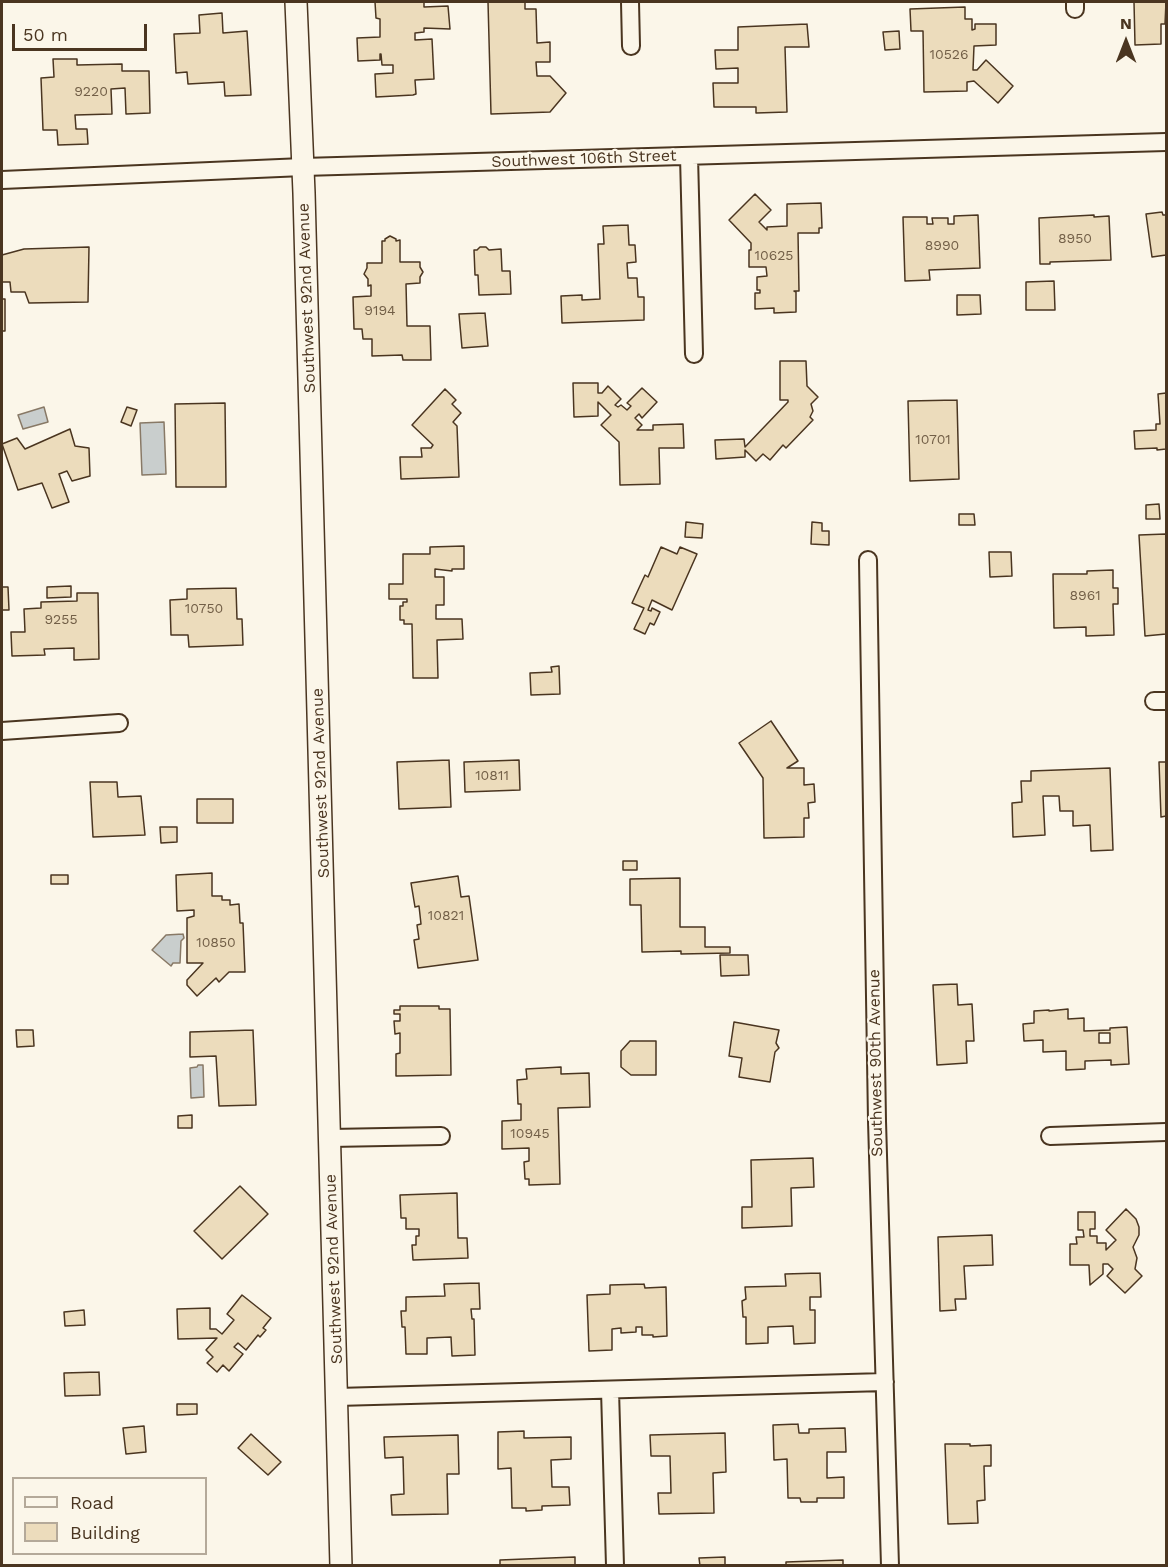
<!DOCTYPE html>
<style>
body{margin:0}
#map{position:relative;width:1168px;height:1567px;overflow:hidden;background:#fbf6e9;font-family:"Work Sans",sans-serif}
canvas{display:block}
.frame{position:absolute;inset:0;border:3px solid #4a3520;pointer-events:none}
.legend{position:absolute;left:12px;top:1477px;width:195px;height:78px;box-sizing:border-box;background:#fbf6e9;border:2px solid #b4a999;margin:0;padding:8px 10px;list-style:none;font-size:18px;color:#4a3520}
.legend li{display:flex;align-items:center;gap:12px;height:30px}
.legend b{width:30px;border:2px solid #b4a999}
.north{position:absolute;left:1096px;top:12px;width:60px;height:60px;-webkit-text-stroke:4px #fbf6e9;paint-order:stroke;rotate:0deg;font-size:16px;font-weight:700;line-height:24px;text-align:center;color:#4a3520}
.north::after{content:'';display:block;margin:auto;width:21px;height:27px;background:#4a3520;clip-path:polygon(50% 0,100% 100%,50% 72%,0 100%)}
.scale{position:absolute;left:12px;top:24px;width:135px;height:27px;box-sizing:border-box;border:3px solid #4a3520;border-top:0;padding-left:8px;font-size:18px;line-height:21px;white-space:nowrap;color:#4a3520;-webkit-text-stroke:4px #fbf6e9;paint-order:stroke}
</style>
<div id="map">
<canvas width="1168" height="1567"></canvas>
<div class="frame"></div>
<ul class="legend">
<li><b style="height:8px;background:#fbf6e9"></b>Road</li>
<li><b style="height:16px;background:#ecdcbc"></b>Building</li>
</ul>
<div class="north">N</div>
<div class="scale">50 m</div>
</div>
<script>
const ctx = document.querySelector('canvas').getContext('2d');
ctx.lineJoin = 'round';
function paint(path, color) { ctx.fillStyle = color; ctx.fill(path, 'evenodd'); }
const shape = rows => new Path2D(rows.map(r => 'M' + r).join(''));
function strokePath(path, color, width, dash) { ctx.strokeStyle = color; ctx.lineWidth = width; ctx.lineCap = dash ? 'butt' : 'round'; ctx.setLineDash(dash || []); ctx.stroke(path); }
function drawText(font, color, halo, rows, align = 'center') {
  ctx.font = font + ' "Work Sans",sans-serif'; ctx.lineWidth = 4.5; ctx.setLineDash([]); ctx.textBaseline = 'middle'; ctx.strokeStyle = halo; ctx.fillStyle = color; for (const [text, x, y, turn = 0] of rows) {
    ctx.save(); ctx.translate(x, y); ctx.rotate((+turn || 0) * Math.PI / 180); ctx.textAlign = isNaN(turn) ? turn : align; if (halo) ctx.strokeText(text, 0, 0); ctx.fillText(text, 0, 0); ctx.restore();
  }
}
const water = shape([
 [44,407,48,422,23,429,18,415,44,407],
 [164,422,166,474,142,475,140,423,164,422],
 [183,934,184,938,181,941,180,963,173,963,171,966,152,950,166,935,183,934],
 [198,1065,203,1065,204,1097,191,1098,190,1068,197,1067,198,1065]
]);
const building = shape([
 [375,2,424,2,424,7,448,6,450,29,424,28,424,32,415,33,415,40,432,39,434,79,415,80,416,94,413,95,376,97,375,74,393,73,393,65,382,65,381,54,380,54,380,60,358,61,357,38,380,37,380,19,376,18,375,2],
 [488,2,525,2,525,9,536,9,537,43,550,42,550,62,536,62,537,76,550,76,566,93,550,112,491,114,488,2],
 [1134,2,1166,2,1165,24,1161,24,1161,44,1135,45,1134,2],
 [965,7,965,19,972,19,972,30,975,29,975,24,996,24,996,45,974,46,973,70,977,70,986,60,1013,86,998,103,974,81,967,82,967,91,924,92,923,31,911,31,910,9,965,7],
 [222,13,223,33,247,31,251,95,225,96,224,82,188,84,187,72,176,73,174,34,200,33,199,15,222,13],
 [807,24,809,47,785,47,787,112,756,113,756,107,714,107,713,83,738,83,738,68,716,69,715,50,738,50,738,27,807,24],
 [899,31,900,49,885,50,883,32,899,31],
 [53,59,77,59,77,65,122,64,122,71,149,71,150,113,126,114,125,88,111,89,112,114,75,115,76,129,87,129,88,144,58,145,57,130,43,130,41,78,54,77,53,59],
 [755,194,771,210,759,222,767,230,767,227,787,226,787,204,821,203,822,228,819,228,819,233,798,233,799,291,794,291,796,292,796,312,774,313,774,308,755,309,755,293,760,293,760,290,757,290,757,277,767,276,766,267,749,267,749,250,751,250,751,243,729,220,755,194],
 [1162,212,1163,215,1166,215,1166,255,1152,257,1146,214,1162,212],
 [978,215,980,268,929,270,930,280,905,281,903,217,927,217,927,224,933,224,932,218,948,218,948,224,954,224,954,216,978,215],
 [1094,215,1094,217,1109,216,1111,260,1050,262,1050,264,1040,264,1039,218,1094,215],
 [628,225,629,245,635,245,636,262,627,263,628,278,637,278,638,297,644,297,644,320,562,323,561,296,582,295,582,300,600,299,598,244,604,244,603,226,628,225],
 [390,236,396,239,396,241,400,240,400,262,420,262,420,267,423,272,420,277,420,283,406,284,407,326,430,326,431,360,403,360,402,355,372,356,372,339,363,339,362,329,354,329,353,297,371,296,371,285,368,286,368,279,364,274,367,268,367,263,382,263,382,241,385,241,385,239,390,236],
 [89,247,88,302,29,303,25,292,11,292,10,282,2,282,2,255,24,249,89,247],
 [480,247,486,247,489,250,501,249,502,271,510,271,511,294,479,295,478,275,475,275,474,250,477,250,480,247],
 [1054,281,1055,310,1026,310,1026,282,1054,281],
 [957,295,980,295,981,314,957,315,957,295],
 [2,299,5,299,5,331,2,331,2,299],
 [485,313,488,346,462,348,459,314,485,313],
 [780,361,806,361,807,386,818,397,811,404,813,411,810,417,813,420,786,448,783,445,770,460,763,454,756,461,745,450,745,457,716,459,715,440,744,439,745,447,788,402,788,400,780,400,780,361],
 [573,383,598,383,598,393,602,393,608,386,621,399,615,405,618,407,621,405,627,410,631,406,627,403,642,388,657,402,642,418,639,414,635,418,642,425,637,430,653,430,653,425,683,424,684,448,659,448,660,484,620,485,619,442,601,425,611,415,598,402,598,416,574,417,573,383],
 [445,389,456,400,452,404,461,413,453,422,457,426,459,477,401,479,400,457,422,457,421,448,431,448,433,445,412,425,445,389],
 [1166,393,1166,449,1157,450,1157,448,1135,449,1134,431,1156,430,1156,424,1160,424,1158,394,1166,393],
 [957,400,959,479,910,481,908,401,957,400],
 [225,403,226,487,176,487,175,404,225,403],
 [127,407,137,410,131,426,121,422,127,407],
 [70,429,75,446,89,448,90,476,72,481,67,471,59,474,69,502,52,508,42,483,18,490,2,444,17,438,25,449,70,429],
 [1159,504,1160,519,1146,519,1146,505,1159,504],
 [959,514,974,514,975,525,959,525,959,514],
 [686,522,703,524,702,538,685,537,686,522],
 [812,522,822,523,822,531,829,531,829,545,811,544,812,522],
 [1166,534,1166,634,1145,636,1139,535,1166,534],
 [464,546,464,569,452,569,452,571,435,569,435,577,444,577,444,605,436,605,436,619,462,619,463,639,437,640,438,678,413,678,412,624,404,624,404,620,400,620,400,606,403,606,403,602,407,602,407,599,389,599,389,584,403,584,403,554,430,554,430,547,464,546],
 [661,547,677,554,680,547,697,554,672,610,652,600,648,610,651,611,652,608,660,612,654,625,650,623,645,634,634,629,644,608,632,603,645,575,648,577,661,547],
 [989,552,1011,552,1012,576,990,577,989,552],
 [1113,570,1113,588,1118,588,1118,604,1113,604,1114,635,1086,636,1086,627,1054,628,1053,574,1087,574,1087,571,1113,570],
 [71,586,71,597,47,598,47,587,71,586],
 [2,587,8,587,9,610,2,610,2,587],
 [236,588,237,619,242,619,243,645,189,647,188,635,171,635,170,600,187,599,187,589,236,588],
 [77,593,98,593,99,659,74,660,74,648,44,649,45,655,12,656,11,632,25,632,24,609,41,608,41,602,77,601,77,593],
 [559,666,560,694,531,695,530,673,552,672,551,667,559,666],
 [771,721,798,761,787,768,804,768,804,785,814,784,815,802,808,803,809,818,804,818,804,837,764,838,763,778,739,743,771,721],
 [449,760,451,807,399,809,397,762,449,760],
 [519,760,520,790,465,792,464,762,519,760],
 [1159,762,1166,762,1166,816,1161,817,1159,762],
 [1110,768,1113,850,1091,851,1090,825,1073,826,1073,811,1060,811,1059,796,1043,796,1045,835,1013,837,1012,803,1022,802,1021,781,1031,781,1031,771,1110,768],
 [90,782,117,782,118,797,141,796,145,835,93,837,90,782],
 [197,799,233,799,233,823,197,823,197,799],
 [160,827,177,827,177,842,161,843,160,827],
 [623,861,637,861,637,870,623,870,623,861],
 [212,873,212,896,222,896,222,900,230,900,230,905,239,904,240,923,243,923,245,972,229,972,219,982,216,978,197,996,187,985,187,980,203,963,187,963,187,918,194,916,194,910,177,911,176,875,212,873],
 [51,875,68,875,68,884,51,884,51,875],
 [458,876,461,897,469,896,478,960,418,968,414,940,419,939,417,925,421,924,419,906,415,907,411,883,458,876],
 [680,878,680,927,705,927,705,947,730,947,730,953,681,954,681,951,642,952,641,905,630,905,630,879,680,878],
 [720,955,748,955,749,975,721,976,720,955],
 [957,984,958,1005,972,1004,974,1041,966,1041,967,1063,937,1065,933,985,957,984],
 [400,1006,439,1006,439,1009,450,1009,451,1075,396,1076,396,1054,400,1053,400,1033,395,1034,394,1021,400,1021,400,1014,394,1014,394,1010,400,1010,400,1006],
 [1068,1009,1068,1019,1084,1018,1084,1031,1110,1030,1110,1028,1127,1027,1129,1064,1111,1065,1111,1060,1085,1061,1085,1069,1066,1070,1066,1051,1043,1052,1043,1040,1024,1041,1023,1024,1034,1023,1034,1011,1049,1010,1049,1011,1068,1009],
 [1099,1033,1110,1033,1110,1043,1099,1043,1099,1033],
 [734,1022,779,1030,776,1043,779,1048,775,1052,770,1082,739,1077,742,1058,729,1056,734,1022],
 [16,1030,33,1030,34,1046,17,1047,16,1030],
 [253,1030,256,1105,219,1106,216,1056,190,1057,190,1032,253,1030],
 [630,1041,656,1041,656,1075,631,1075,621,1067,621,1051,630,1041],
 [561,1067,561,1074,589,1073,590,1107,558,1108,560,1184,529,1185,529,1179,525,1179,524,1162,529,1161,529,1148,502,1149,502,1121,521,1120,521,1104,518,1104,517,1080,527,1079,526,1069,561,1067],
 [192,1115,192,1128,178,1128,178,1116,192,1115],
 [813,1158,814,1187,791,1188,792,1226,742,1228,742,1207,752,1207,751,1160,813,1158],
 [240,1186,268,1214,222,1259,194,1231,240,1186],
 [457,1193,458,1238,467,1238,468,1258,413,1260,412,1245,416,1245,416,1236,419,1236,419,1229,406,1229,406,1218,401,1218,400,1195,457,1193],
 [1126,1209,1136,1219,1139,1227,1139,1235,1133,1247,1137,1258,1135,1269,1142,1276,1125,1293,1107,1276,1113,1269,1108,1264,1103,1264,1103,1274,1090,1285,1089,1265,1070,1265,1070,1244,1077,1244,1076,1237,1084,1237,1083,1230,1078,1230,1078,1212,1095,1212,1095,1229,1090,1229,1090,1236,1097,1236,1097,1243,1106,1243,1106,1250,1116,1240,1106,1230,1126,1209],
 [992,1235,993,1265,964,1266,966,1299,955,1299,956,1310,940,1311,938,1237,992,1235],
 [820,1273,821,1297,810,1297,810,1310,815,1310,815,1343,794,1344,793,1326,768,1327,768,1343,746,1344,746,1317,743,1317,742,1301,746,1299,745,1287,786,1286,785,1274,820,1273],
 [479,1283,480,1309,471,1309,472,1319,474,1319,475,1355,452,1356,451,1337,427,1338,427,1354,406,1354,405,1327,402,1327,401,1311,406,1311,406,1297,445,1296,444,1284,479,1283],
 [644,1284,645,1288,666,1287,667,1336,653,1337,653,1335,642,1335,642,1327,636,1327,636,1332,621,1333,621,1328,612,1329,612,1350,589,1351,587,1295,610,1294,610,1285,644,1284],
 [242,1295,271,1318,263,1328,266,1330,260,1337,258,1335,246,1350,238,1343,234,1347,243,1354,229,1371,223,1365,217,1372,207,1363,213,1357,206,1350,217,1338,178,1339,177,1309,210,1308,210,1329,216,1329,222,1334,234,1320,227,1314,242,1295],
 [84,1310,85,1325,65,1326,64,1312,84,1310],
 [99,1372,100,1395,65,1396,64,1373,99,1372],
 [177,1404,197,1404,197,1414,177,1415,177,1404],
 [798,1424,799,1433,809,1433,809,1429,845,1428,846,1452,827,1452,827,1478,844,1477,844,1498,817,1498,817,1502,801,1502,800,1498,788,1498,787,1459,774,1460,773,1425,798,1424],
 [144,1426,146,1452,126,1454,123,1428,144,1426],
 [524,1431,524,1438,571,1437,571,1459,551,1460,552,1487,569,1487,570,1505,542,1506,542,1510,526,1511,526,1508,512,1508,511,1468,498,1469,498,1432,524,1431],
 [725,1433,726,1472,713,1473,714,1513,659,1514,658,1493,671,1493,670,1456,651,1456,650,1435,725,1433],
 [251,1434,281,1462,268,1475,238,1448,251,1434],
 [458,1435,459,1474,447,1474,448,1514,392,1515,391,1495,404,1494,403,1457,385,1458,384,1437,458,1435],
 [945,1444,970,1444,970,1446,991,1445,991,1466,984,1466,985,1500,977,1501,978,1523,948,1524,945,1444],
 [575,1557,575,1566,500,1566,500,1560,575,1557],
 [725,1557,725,1566,700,1566,699,1558,725,1557],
 [843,1560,843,1566,786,1566,786,1562,843,1560]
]);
const minor = shape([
 [630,2,631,46],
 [1075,2,1075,9],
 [689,156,694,354],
 [2,180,303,167,1166,142],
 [868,560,877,1121,890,1566],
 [1154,701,1166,701],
 [2,731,119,723],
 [1050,1136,1166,1132],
 [330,1138,441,1136],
 [610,1390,615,1566],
 [337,1397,885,1382]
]);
const tertiary = shape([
 [296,2,304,193,341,1566]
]);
const numberNames = [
 ["10526",949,55],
 ["9220",91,92],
 ["8950",1075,239],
 ["8990",942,246],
 ["10625",774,256],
 ["9194",380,311],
 ["10701",933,440],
 ["8961",1085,596],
 ["10750",204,609],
 ["9255",61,620],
 ["10811",492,776],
 ["10821",446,916],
 ["10850",216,943],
 ["10945",530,1134]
];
const streetNames = [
 ["Southwest 106th Street",584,159,-2],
 ["Southwest 92nd Avenue",307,298,-92],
 ["Southwest 92nd Avenue",321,783,-92],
 ["Southwest 90th Avenue",876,1063,-91],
 ["Southwest 92nd Avenue",334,1269,-92]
];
paint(water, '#c9cecd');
strokePath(water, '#887966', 1.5);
paint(building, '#ecdcbc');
strokePath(building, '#4a3520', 1.5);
strokePath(minor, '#4a3520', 20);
strokePath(tertiary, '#4a3520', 24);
strokePath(minor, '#fbf6e9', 16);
strokePath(tertiary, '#fbf6e9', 21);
drawText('14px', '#725f47', null, numberNames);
drawText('16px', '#4a3520', '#fbf6e9', streetNames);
</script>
